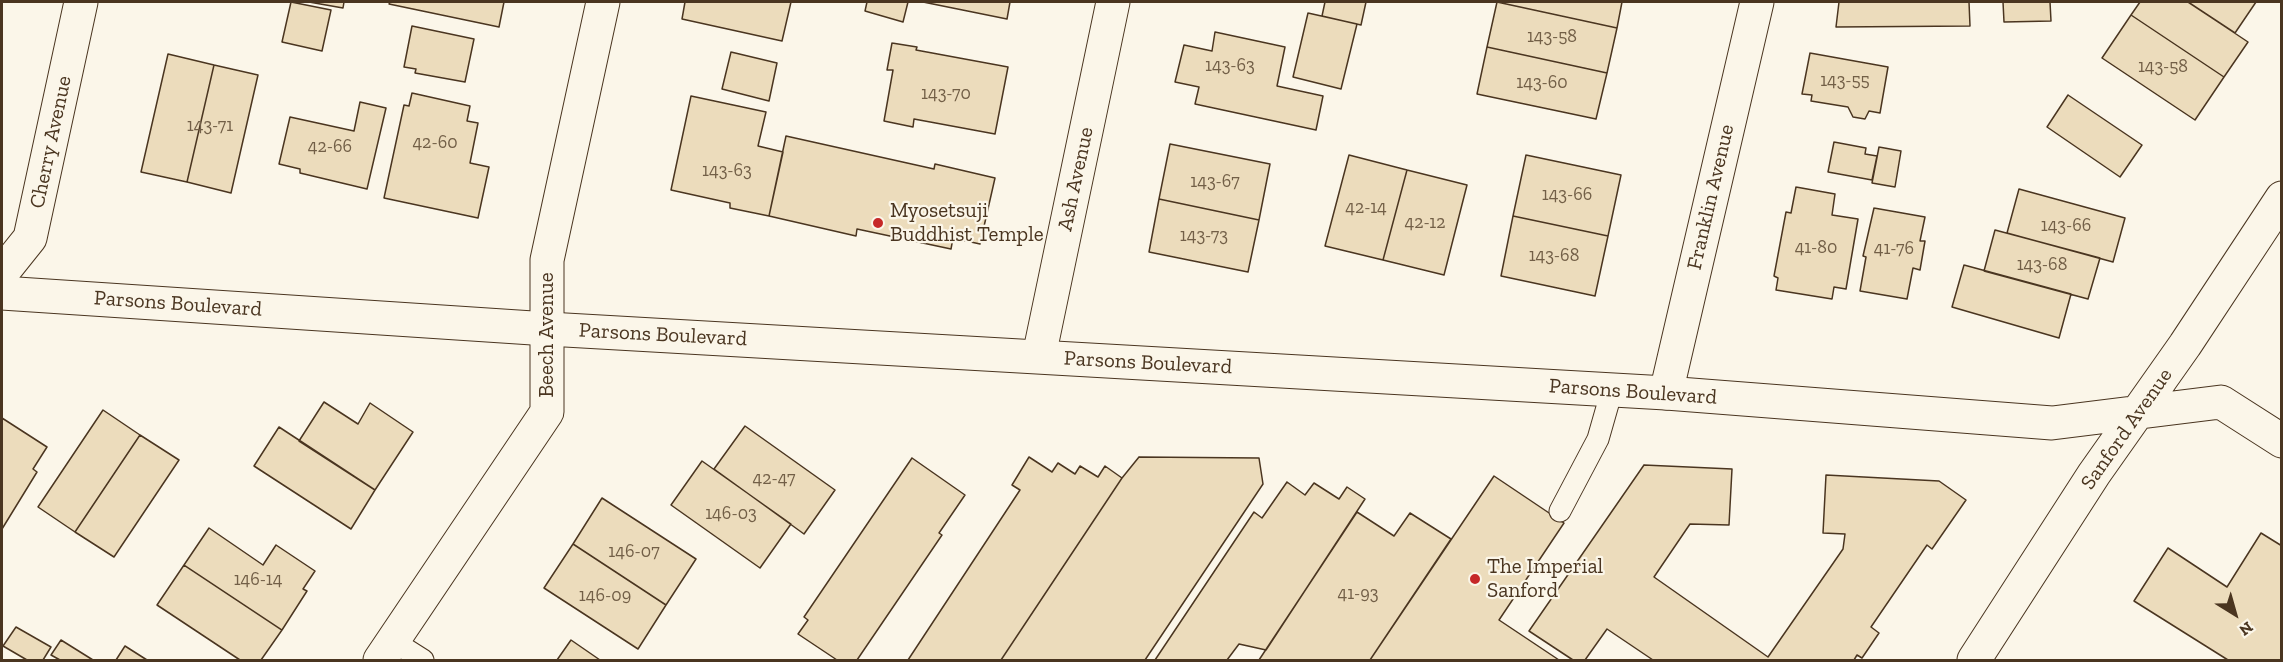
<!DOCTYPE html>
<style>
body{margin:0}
#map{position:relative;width:2283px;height:662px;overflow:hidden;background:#fbf6e9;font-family:"Zilla Slab",serif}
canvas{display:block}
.frame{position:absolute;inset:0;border:3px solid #4a3520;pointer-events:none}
.north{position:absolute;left:2205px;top:584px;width:60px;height:60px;-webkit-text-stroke:4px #fbf6e9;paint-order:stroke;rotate:143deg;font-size:16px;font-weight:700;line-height:24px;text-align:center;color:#4a3520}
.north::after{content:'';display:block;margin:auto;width:21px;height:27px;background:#4a3520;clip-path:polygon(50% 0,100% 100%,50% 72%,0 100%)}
</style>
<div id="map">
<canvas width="2283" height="662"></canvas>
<div class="frame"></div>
<div class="north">N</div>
</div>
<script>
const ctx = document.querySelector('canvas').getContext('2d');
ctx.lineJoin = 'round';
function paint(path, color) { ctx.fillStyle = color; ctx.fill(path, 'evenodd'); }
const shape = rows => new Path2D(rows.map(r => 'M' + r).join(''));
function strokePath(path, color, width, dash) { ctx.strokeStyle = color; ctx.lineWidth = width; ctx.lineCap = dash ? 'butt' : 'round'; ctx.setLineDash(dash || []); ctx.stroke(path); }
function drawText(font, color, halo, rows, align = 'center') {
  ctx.font = font + ' "Zilla Slab",serif'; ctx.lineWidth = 4.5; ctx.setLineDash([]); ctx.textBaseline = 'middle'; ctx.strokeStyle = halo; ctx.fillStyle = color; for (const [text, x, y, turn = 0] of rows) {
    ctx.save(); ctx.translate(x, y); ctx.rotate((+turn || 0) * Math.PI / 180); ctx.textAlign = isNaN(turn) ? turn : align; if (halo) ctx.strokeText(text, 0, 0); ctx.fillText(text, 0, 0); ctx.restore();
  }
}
const building = shape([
 [291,2,331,10,322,51,282,42,291,2],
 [309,2,344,2,343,8,309,2],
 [390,2,504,2,499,27,389,4,390,2],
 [685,2,791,2,782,41,682,19,685,2],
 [867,2,908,2,903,22,865,11,867,2],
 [923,2,1010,2,1007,19,923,2],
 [1325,2,1366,2,1361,25,1322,16,1325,2],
 [1497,2,1622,2,1617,28,1497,2],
 [1497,2,1617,28,1607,73,1487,47,1497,2],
 [1839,2,1969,2,1970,26,1836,27,1839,2],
 [2003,2,2050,2,2051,21,2004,22,2003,2],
 [2140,2,2188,2,2248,42,2224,77,2131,15,2140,2],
 [2188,2,2256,2,2235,33,2188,2],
 [1308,13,1357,24,1341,89,1293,77,1308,13],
 [2131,15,2224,77,2195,120,2102,58,2131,15],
 [412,26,474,39,465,82,415,73,416,69,404,67,412,26],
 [1215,32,1285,47,1277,86,1323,96,1316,130,1195,104,1199,87,1175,82,1184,45,1212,51,1215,32],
 [892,43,917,47,916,50,1008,67,995,134,914,119,913,127,884,121,893,70,887,70,892,43],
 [1487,47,1607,73,1596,119,1477,94,1487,47],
 [731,52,777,63,769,101,722,89,731,52],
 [1810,53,1888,67,1880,113,1869,111,1865,119,1853,117,1848,107,1811,101,1812,95,1802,94,1810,53],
 [168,54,214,65,187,182,141,172,168,54],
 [214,65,258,75,231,193,187,182,214,65],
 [412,93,470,106,467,121,478,123,470,163,489,167,478,218,384,198,404,105,409,106,412,93],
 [2068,95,2142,145,2120,177,2047,127,2068,95],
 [691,96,766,112,758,146,783,152,769,216,730,208,730,203,671,190,691,96],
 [360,102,386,108,367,189,300,173,300,169,279,164,290,117,354,131,360,102],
 [786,136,934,169,935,164,995,178,980,244,953,238,951,249,857,229,856,236,769,216,786,136],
 [1834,142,1866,148,1865,154,1877,156,1872,180,1828,172,1834,142],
 [1170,144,1270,164,1259,220,1159,199,1170,144],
 [1879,147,1901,151,1895,187,1872,183,1879,147],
 [1349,155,1407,170,1383,260,1325,246,1349,155],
 [1526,155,1621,175,1608,236,1513,216,1526,155],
 [1407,170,1467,185,1444,275,1383,260,1407,170],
 [1796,187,1835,194,1832,215,1858,219,1846,289,1834,287,1832,299,1776,290,1778,278,1774,276,1786,212,1791,213,1796,187],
 [2019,189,2125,218,2113,262,2007,233,2019,189],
 [1159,199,1259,220,1248,272,1149,252,1159,199],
 [1874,208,1925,217,1920,241,1925,241,1920,270,1913,268,1907,299,1860,291,1866,257,1863,256,1874,208],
 [1513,216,1608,236,1595,296,1501,276,1513,216],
 [1995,230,2100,258,2088,299,1984,271,1995,230],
 [1964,265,2071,294,2059,338,1952,307,1964,265],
 [324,402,358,424,370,403,413,432,375,490,299,441,324,402],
 [103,410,140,435,75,532,38,507,103,410],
 [2,418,47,447,33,469,37,472,2,529,2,418],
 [745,426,835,490,804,534,714,469,745,426],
 [279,427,375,490,351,529,254,466,279,427],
 [140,435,179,460,114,557,75,532,140,435],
 [1029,457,1052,472,1058,463,1075,474,1080,466,1098,477,1105,466,1122,478,1001,660,908,660,1020,490,1012,485,1029,457],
 [1139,457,1259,458,1263,484,1145,660,1001,660,1122,478,1139,457],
 [912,458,965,495,939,533,942,535,857,660,837,660,798,634,808,620,804,617,912,458],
 [702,461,791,524,760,568,671,505,702,461],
 [1644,465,1732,469,1729,525,1690,524,1654,577,1768,657,1843,549,1845,534,1823,533,1826,475,1939,481,1966,500,1932,549,1927,545,1871,627,1879,633,1862,658,1857,655,1854,660,1653,660,1607,629,1585,660,1573,660,1529,631,1644,465],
 [1494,476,1564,523,1499,620,1559,660,1370,660,1494,476],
 [1287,482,1305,495,1314,483,1339,499,1347,487,1365,499,1266,650,1239,644,1227,660,1155,660,1254,512,1262,518,1287,482],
 [602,498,696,559,666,605,573,544,602,498],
 [1357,512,1394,536,1410,513,1451,539,1370,660,1259,660,1357,512],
 [209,528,263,565,276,545,315,571,303,589,307,591,282,630,184,565,209,528],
 [2261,533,2282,546,2282,660,2228,660,2134,601,2168,548,2227,587,2261,533],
 [573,544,666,605,638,649,544,588,573,544],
 [184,565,282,630,261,660,240,660,157,605,184,565],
 [16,627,51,647,43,660,27,660,3,646,16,627],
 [61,640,93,660,60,660,51,655,61,640],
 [571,640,600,660,557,660,571,640],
 [125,646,147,660,116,660,125,646]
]);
const service = shape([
 [1560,511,1598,439,1612,390],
 [393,641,423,660]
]);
const minor = shape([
 [2,273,30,238,81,2],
 [1039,356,1113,2],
 [1666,393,1757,2],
 [380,660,547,412,547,260,603,2]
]);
const tertiary = shape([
 [2,293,548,329,1666,393,2052,423,2221,402,2282,441],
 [1974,660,2094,474,2185,345,2282,198]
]);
const markers = [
 [878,223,6,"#c62828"],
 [1475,579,6,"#c62828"]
];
const numberNames = [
 ["143-58",1552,37],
 ["143-63",1230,66],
 ["143-58",2163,67],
 ["143-55",1845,81],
 ["143-60",1542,83],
 ["143-70",946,94],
 ["143-71",210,126],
 ["42-60",435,143],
 ["42-66",330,147],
 ["143-63",727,171],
 ["143-67",1215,182],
 ["143-66",1567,195],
 ["42-14",1366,208],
 ["42-12",1425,223],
 ["143-66",2066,226],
 ["143-73",1204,236],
 ["41-80",1816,248],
 ["41-76",1894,249],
 ["143-68",1554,256],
 ["143-68",2042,265],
 ["42-47",774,479],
 ["146-03",731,514],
 ["146-07",634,552],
 ["146-14",258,580],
 ["41-93",1358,594],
 ["146-09",605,596]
];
const streetNames = [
 ["Cherry Avenue",51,142,-78],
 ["Ash Avenue",1076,179,-78],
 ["Franklin Avenue",1711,197,-77],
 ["Parsons Boulevard",178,304,4],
 ["Beech Avenue",547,335,-90],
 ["Parsons Boulevard",663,335,3],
 ["Parsons Boulevard",1148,363,3],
 ["Parsons Boulevard",1633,392,4],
 ["Sanford Avenue",2127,429,-55]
];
const poiNames = [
 ["Myosetsuji",890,211],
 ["Buddhist Temple",890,235],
 ["The Imperial",1487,567],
 ["Sanford",1487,591]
];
paint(building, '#ecdcbc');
strokePath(building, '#4a3520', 1.5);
strokePath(service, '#4a3520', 23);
strokePath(minor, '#4a3520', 35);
strokePath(tertiary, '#4a3520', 35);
strokePath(service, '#fbf6e9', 21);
strokePath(minor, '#fbf6e9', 33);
strokePath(tertiary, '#fbf6e9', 33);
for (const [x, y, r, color] of markers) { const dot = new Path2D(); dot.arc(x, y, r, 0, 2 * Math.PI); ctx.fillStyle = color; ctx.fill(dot); strokePath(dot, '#fbf6e9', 2); }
drawText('18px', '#725f47', null, numberNames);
drawText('21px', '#4a3520', '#fbf6e9', streetNames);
drawText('21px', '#4a3520', '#fbf6e9', poiNames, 'left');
</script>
